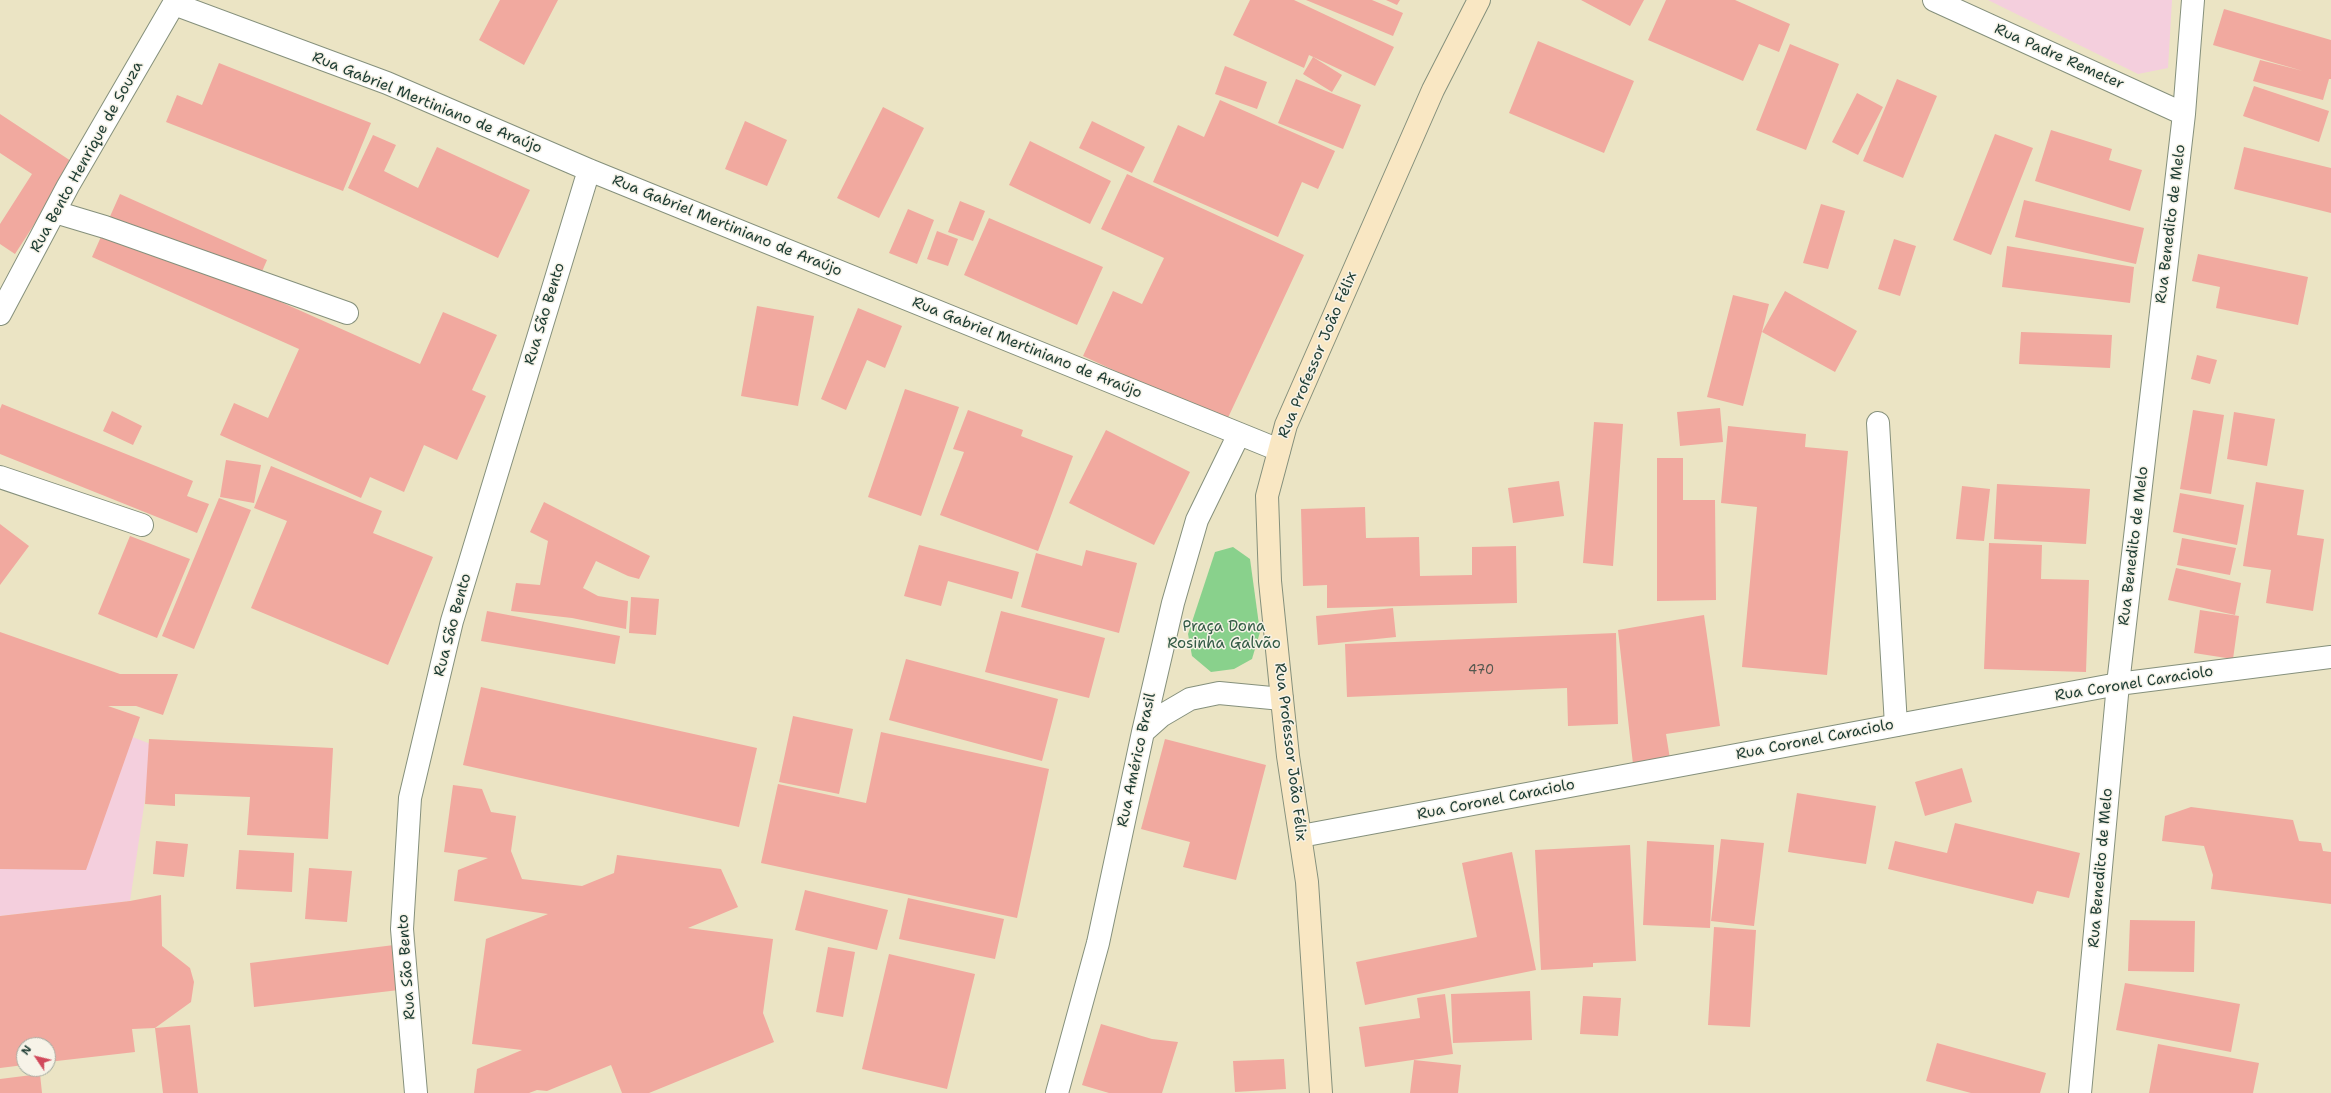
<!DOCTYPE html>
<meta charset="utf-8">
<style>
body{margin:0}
#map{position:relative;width:2331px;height:1093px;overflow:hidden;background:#ebe4c4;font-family:"Shantell Sans",sans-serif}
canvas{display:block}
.north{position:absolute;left:16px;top:1037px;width:40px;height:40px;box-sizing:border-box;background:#f7f3e8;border:1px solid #a1aaa0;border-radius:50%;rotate:305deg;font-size:11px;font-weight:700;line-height:16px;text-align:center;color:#1f3d34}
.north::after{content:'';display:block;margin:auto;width:14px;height:18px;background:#d1495b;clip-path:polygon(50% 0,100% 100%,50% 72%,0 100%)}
</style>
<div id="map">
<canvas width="2331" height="1093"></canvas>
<div class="north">N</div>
</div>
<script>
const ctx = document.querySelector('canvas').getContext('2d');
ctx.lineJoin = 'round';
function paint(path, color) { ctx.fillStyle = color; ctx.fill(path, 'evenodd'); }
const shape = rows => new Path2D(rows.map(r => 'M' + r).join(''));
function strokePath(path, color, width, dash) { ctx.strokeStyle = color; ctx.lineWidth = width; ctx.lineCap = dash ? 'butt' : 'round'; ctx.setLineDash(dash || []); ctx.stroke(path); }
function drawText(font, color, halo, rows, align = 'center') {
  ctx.font = font + ' "Shantell Sans",sans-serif'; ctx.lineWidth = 3; ctx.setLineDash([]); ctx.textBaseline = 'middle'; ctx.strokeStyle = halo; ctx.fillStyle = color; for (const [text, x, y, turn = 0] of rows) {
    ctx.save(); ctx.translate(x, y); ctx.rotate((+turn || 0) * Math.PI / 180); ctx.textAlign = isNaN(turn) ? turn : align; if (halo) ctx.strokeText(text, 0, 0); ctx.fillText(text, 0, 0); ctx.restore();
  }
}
const built = shape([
 [1988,0,2172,0,2168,68,2138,74],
 [0,685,153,745,130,901,0,916]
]);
const green = shape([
 [1233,547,1250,559,1260,632,1252,659,1234,669,1211,672,1192,656,1188,634,1215,552]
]);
const building = shape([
 [500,0,558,0,524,65,479,40],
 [1250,0,1294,0,1394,47,1375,86,1309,55,1304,68,1233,35],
 [1306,0,1372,0,1403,13,1393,36],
 [1386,0,1400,0,1397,5],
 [1581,0,1644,0,1630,26],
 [1666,0,1735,0,1790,24,1779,52,1759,44,1743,81,1648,40],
 [2224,9,2331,40,2331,79,2329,79,2323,100,2253,81,2260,60,2303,71,2213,45],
 [1538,41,1634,81,1604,153,1509,113],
 [1790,44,1839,64,1806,150,1756,130],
 [1313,57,1342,75,1332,92,1303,74],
 [219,63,371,123,343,191,166,122,177,95,202,105],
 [1225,66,1267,82,1257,109,1215,94],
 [1296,79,1361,105,1343,149,1278,123],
 [1897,79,1937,96,1903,178,1863,161],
 [2254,86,2329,111,2319,142,2243,116],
 [1857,93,1883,107,1858,155,1832,142],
 [1220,100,1335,151,1318,189,1302,182,1278,237,1153,182,1178,125,1204,137],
 [883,107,924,128,879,218,837,198],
 [0,114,74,163,15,254,0,244,0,224,32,174,0,153],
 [745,121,787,140,767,186,725,169],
 [1092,121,1145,147,1132,173,1079,148],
 [2051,130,2112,149,2109,160,2142,170,2130,211,2035,181],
 [1995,134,2033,148,1991,255,1953,240],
 [373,135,396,145,384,171,418,188,437,147,530,190,498,258,348,188],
 [1030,141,1111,181,1090,224,1009,185],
 [2244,147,2331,168,2331,213,2234,189],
 [1127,174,1304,255,1226,422,1083,356,1113,291,1142,304,1164,258,1101,229],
 [120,194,267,260,254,290,420,364,443,312,497,335,472,390,486,396,457,460,424,445,404,492,370,477,361,498,220,435,234,403,268,418,299,349,92,257],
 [2024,200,2144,228,2136,264,2015,237],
 [960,201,985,211,973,241,948,232],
 [1821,204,1845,211,1828,269,1803,263],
 [908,209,934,220,917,264,889,253],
 [989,218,1103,267,1077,325,964,275],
 [937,231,958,239,948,266,927,259],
 [1894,239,1916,246,1900,296,1878,289],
 [2007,246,2134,267,2130,303,2002,287],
 [2198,254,2308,277,2298,325,2216,308,2220,287,2192,281],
 [1785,291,1857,331,1835,372,1762,332],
 [1733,295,1769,304,1743,406,1707,397],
 [757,306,814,316,798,406,741,396],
 [858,308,902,326,885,368,867,360,846,410,821,399],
 [2021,332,2112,335,2110,368,2019,364],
 [2197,355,2217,360,2210,384,2191,379],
 [905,389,959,407,921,516,868,497],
 [2,404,193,481,187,496,209,504,197,533,0,454,0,409],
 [1720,408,1723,442,1680,446,1677,412],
 [968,410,1023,430,1021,436,1073,456,1038,551,940,515,964,452,953,449],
 [2193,410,2224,415,2211,494,2180,489],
 [112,411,142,426,133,445,103,431],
 [2234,412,2275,419,2267,466,2227,459],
 [1594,422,1623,424,1613,566,1583,563],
 [1728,426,1806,434,1805,447,1848,451,1827,675,1742,667,1757,507,1721,503],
 [1106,430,1190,472,1154,545,1069,503],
 [1657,458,1683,458,1683,500,1715,500,1716,600,1657,601],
 [226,460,261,465,254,503,220,497],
 [271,466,382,511,373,533,433,557,388,665,251,608,287,521,254,508],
 [1559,481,1564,516,1513,523,1508,488],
 [2256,482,2304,490,2297,535,2324,539,2313,611,2266,603,2271,570,2243,566],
 [1997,484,2090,489,2086,544,1994,539],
 [1962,486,1990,489,1984,541,1956,539],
 [2180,493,2244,505,2237,545,2173,532],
 [219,498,251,510,194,649,162,636],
 [544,502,650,556,639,579,628,576,596,561,583,588,598,596,628,601,626,629,572,618,511,611,516,583,540,585,548,541,530,532],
 [1365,507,1366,538,1419,537,1420,576,1472,575,1472,547,1516,546,1517,603,1327,608,1327,585,1303,586,1301,509],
 [0,524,29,546,0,585],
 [130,536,190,559,157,638,98,614],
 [2182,538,2236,548,2230,575,2177,565],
 [1989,543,2042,545,2041,579,2089,580,2086,672,1984,669],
 [919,545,1019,572,1012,599,948,581,941,606,904,596],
 [1086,550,1137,563,1119,633,1021,607,1036,553,1082,566],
 [2176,568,2241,583,2235,615,2168,600],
 [631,597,659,599,656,635,629,633],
 [1393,608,1396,637,1318,645,1316,616],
 [2200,610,2239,616,2233,659,2194,653],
 [487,611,620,636,615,664,481,641],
 [1001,611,1105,638,1089,698,985,672],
 [1704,615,1720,726,1666,734,1670,759,1633,764,1618,630],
 [0,632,120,674,178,674,163,715,136,706,108,706,140,717,86,870,0,869],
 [1616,633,1618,724,1568,726,1567,688,1347,697,1345,644],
 [906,659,1058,699,1042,761,889,720],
 [481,687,757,748,739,827,463,765],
 [793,716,853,729,839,794,779,782],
 [881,732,1049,769,1017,918,761,863,778,784,866,803],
 [149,739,333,748,328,839,247,835,250,797,175,794,175,806,145,804],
 [1165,739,1266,765,1236,880,1183,867,1190,842,1141,829],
 [1962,768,1972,802,1925,816,1915,782],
 [453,785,482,789,491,812,516,816,511,851,522,879,582,886,614,873,617,855,721,869,738,907,688,928,773,939,763,1013,774,1042,649,1093,622,1093,611,1065,547,1091,537,1090,529,1093,474,1093,477,1069,522,1050,472,1044,486,939,548,914,454,901,458,870,488,858,444,852],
 [1797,793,1876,806,1866,864,1788,852],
 [2191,807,2293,820,2299,841,2321,843,2323,851,2331,852,2331,904,2211,889,2213,875,2204,846,2162,841,2165,816],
 [1955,823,2080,853,2069,898,2037,891,2033,904,1888,869,1895,841,1947,853],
 [1721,839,1764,843,1754,926,1711,921],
 [156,841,188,844,184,877,153,874],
 [1647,841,1714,845,1710,928,1643,925],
 [1630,845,1636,961,1593,963,1593,967,1541,970,1535,850],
 [239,850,294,853,292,892,236,889],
 [1512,852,1536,970,1365,1005,1356,962,1477,937,1462,863],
 [309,868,352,871,347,922,305,919],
 [805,890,888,910,877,950,795,930],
 [161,895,162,946,190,968,194,982,191,1002,155,1028,190,1025,198,1093,163,1093,155,1028,132,1029,135,1052,48,1062,48,1045,24,1045,24,1065,0,1068,0,916,130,901],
 [908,898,1004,919,995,959,899,939],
 [2130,920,2195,921,2194,972,2128,971],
 [1714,927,1756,930,1750,1027,1708,1025],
 [394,945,399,990,254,1007,250,963],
 [828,947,855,952,843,1017,816,1012],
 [889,954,975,974,947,1089,862,1069],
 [2125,983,2240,1004,2231,1052,2116,1030],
 [1530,991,1532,1040,1453,1043,1451,994],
 [1445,994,1453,1054,1365,1067,1359,1027,1420,1018,1417,998],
 [1583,996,1621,998,1618,1036,1580,1034],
 [1101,1024,1152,1039,1178,1042,1162,1093,1109,1093,1082,1085],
 [1937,1043,2046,1073,2040,1093,1971,1093,1926,1081],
 [2158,1044,2259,1063,2253,1093,2149,1093],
 [1284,1059,1286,1089,1235,1092,1233,1061],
 [1414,1060,1461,1065,1458,1093,1410,1093],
 [40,1074,42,1093,0,1093,0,1079]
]);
const lane = shape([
 [55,212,105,227,347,313],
 [1878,423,1896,725],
 [0,477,142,525]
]);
const street = shape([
 [1934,0,2184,114],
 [174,4,387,83,589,170,1279,450],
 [0,314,68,186,176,0],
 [1143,732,1161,716,1190,699,1219,693,1282,699],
 [1301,836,2118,684,2331,657],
 [416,1093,402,929,410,798,452,621,589,170],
 [1057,1093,1098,943,1143,732,1173,603,1197,520,1239,434],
 [2080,1093,2118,684,2184,114,2193,0]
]);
const secondary = shape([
 [1321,1093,1307,882,1288,756,1282,699,1270,581,1267,496,1286,425,1433,90,1479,0]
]);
const numberNames = [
 ["470",1481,671]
];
const streetNames = [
 ["Rua Padre Remeter",2059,57,24],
 ["Rua Gabriel Mertiniano de Araújo",427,103,22],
 ["Rua Bento Henrique de Souza",87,157,-61],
 ["Rua Benedito de Melo",2171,224,-83],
 ["Rua Gabriel Mertiniano de Araújo",727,226,22],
 ["Rua São Bento",545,314,-73],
 ["Rua Gabriel Mertiniano de Araújo",1027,348,22],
 ["Rua Professor João Félix",1318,355,-67],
 ["Rua Benedito de Melo",2134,546,-83],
 ["Rua São Bento",453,625,-75],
 ["Rua Coronel Caraciolo",2134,684,-9],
 ["Rua Coronel Caraciolo",1815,740,-11],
 ["Rua Professor João Félix",1290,752,83],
 ["Rua Américo Brasil",1137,760,-78],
 ["Rua Coronel Caraciolo",1496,800,-11],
 ["Rua Benedito de Melo",2101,868,-85],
 ["Rua São Bento",407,967,-94]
];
const parkNames = [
 ["Praça Dona",1224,627],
 ["Rosinha Galvão",1224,644]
];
paint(built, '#f4cfdd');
paint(green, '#89d18c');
paint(building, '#f1a99f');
strokePath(lane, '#85907c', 24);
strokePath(street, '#85907c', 24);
strokePath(secondary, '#85907c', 24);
strokePath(lane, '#fff', 22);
strokePath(street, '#fff', 22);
strokePath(secondary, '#f9e7c3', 22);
drawText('13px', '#54584f', null, numberNames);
drawText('15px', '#1f3d34', '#f7f3e8', streetNames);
drawText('15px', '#345b46', '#f7f3e8', parkNames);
</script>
